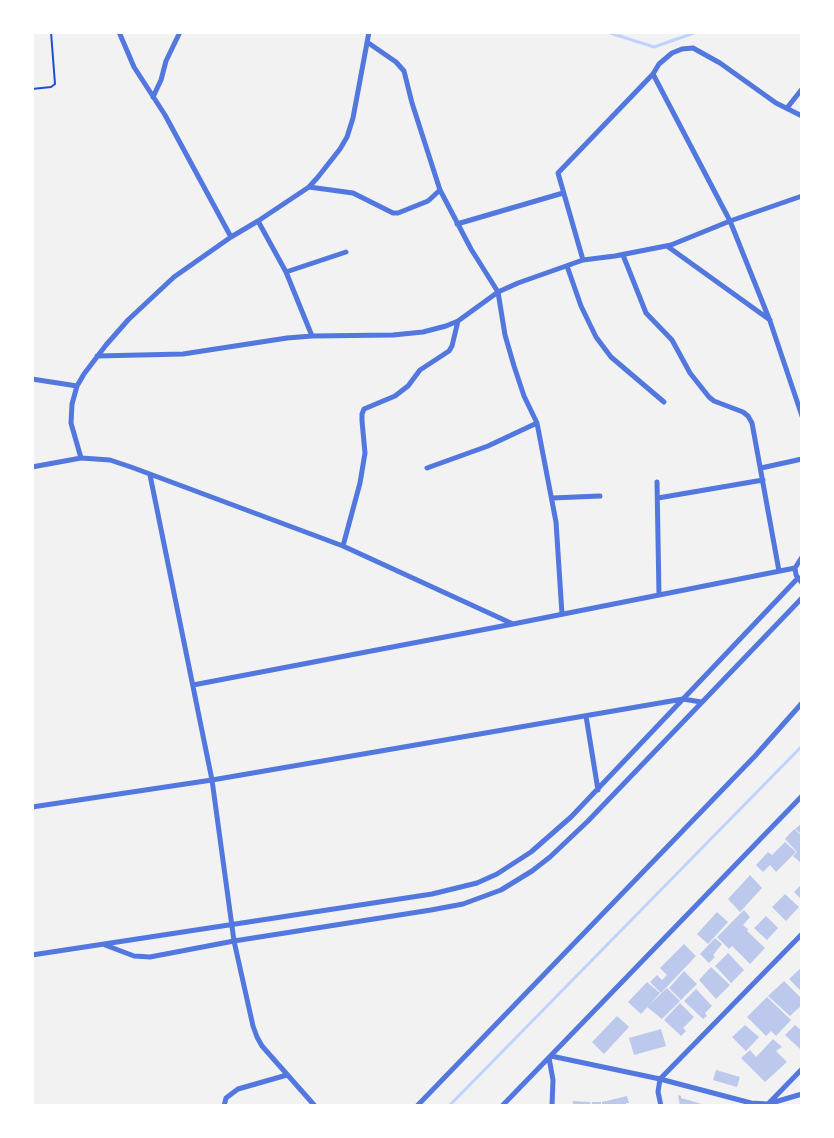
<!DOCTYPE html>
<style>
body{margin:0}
#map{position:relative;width:834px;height:1138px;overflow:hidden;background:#f2f2f2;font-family:"Noto Sans",sans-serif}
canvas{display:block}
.frame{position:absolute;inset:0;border:34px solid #fff;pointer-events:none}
</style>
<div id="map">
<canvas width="834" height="1138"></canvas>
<div class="frame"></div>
</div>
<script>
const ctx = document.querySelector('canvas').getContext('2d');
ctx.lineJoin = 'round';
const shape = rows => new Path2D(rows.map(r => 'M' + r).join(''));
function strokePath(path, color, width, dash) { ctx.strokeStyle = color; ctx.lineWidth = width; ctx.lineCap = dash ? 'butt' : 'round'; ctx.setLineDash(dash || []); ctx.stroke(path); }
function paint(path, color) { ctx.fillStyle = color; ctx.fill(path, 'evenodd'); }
const stream = shape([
 [607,32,654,47,697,32],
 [449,1106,802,746]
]);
const building = shape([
 [802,823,802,835,795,829],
 [794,829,802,836,802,864,793,856,797,852,785,839],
 [785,842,796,852,776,872,770,865,763,872,756,865,768,852,772,855],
 [750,875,762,888,740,912,728,899],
 [802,884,802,900,794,892],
 [785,894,799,907,786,921,772,907],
 [744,910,750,917,743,925,748,929,747,931,765,948,750,964,732,946,729,949,717,937],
 [717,912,728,922,708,944,697,934],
 [766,916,778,928,767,940,754,928],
 [715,938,722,944,713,955,715,957,709,963,700,954],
 [684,944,696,956,661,993,650,982,657,975,662,980,667,975,660,968],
 [728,953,744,970,731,983,715,966],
 [711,967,730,985,716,999,699,980],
 [802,967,802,992,789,979],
 [684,971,697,984,681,1000,669,988],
 [784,981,802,999,802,1005,790,1016,768,996],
 [647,982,660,993,641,1014,628,1002],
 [667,988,680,1001,662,1019,647,1007],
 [696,989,712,1006,705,1013,707,1016,703,1019,684,1001],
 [767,997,791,1020,776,1036,771,1031,766,1036,747,1017],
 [680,1003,694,1017,683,1028,686,1031,681,1036,664,1020],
 [617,1016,629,1027,604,1054,592,1042],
 [745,1025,759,1037,746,1051,732,1037],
 [795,1025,802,1031,800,1049,785,1035],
 [661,1029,666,1046,634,1055,629,1038],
 [773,1039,782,1047,776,1051,787,1062,765,1082,741,1058,750,1050,756,1057],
 [716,1070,740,1077,737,1087,713,1080],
 [678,1095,681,1096,681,1098,709,1106,680,1106],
 [627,1096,629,1103,626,1103,626,1106,602,1106,602,1102],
 [573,1101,590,1102,590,1106,573,1106],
 [592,1102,601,1102,601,1106,591,1106]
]);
const path = shape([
 [32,89,51,87,55,84,51,32]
]);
const minor = shape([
 [119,32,134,67,165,115,231,237],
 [367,42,396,62,404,71,412,103,440,190],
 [653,74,730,221,770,321,802,416],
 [153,97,161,80,166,61,180,32],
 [787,108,802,89],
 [309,187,353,193,393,213,398,213,428,201,440,190,471,249,498,292,505,335,514,366,524,396,537,423,556,522,562,614],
 [258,221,286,272,312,336],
 [457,224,563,193],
 [667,246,770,320],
 [623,255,646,313,672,340,690,373,709,397,714,401,743,412,748,416,752,423,779,571],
 [583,260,558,173,653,74,659,64,672,53,682,49,693,48,720,63,776,103,802,116],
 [567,266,581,306,596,337,611,357,664,402],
 [286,272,346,252],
 [97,356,183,354,287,338,312,336,393,335,423,332,446,326,458,321,498,292,518,283,583,260,615,256,671,245,730,221,802,196],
 [32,379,77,386],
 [81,458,71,423,72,404,77,386,84,374,106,345,128,320,174,277,231,237,258,221,309,187,318,177,340,149,347,137,353,118,369,32],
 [32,467,81,458,110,460,131,467,343,546,513,624],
 [427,468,488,446,537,423],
 [761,468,802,459],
 [150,475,212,780,234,941,253,1026,257,1037,262,1046,315,1106],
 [657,482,659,595],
 [552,498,600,496],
 [658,498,763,480],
 [343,546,360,483,365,453,362,421,362,414,364,409,395,396,408,386,420,370,449,351,452,346,458,321],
 [802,557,795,568,796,575,802,583],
 [193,685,513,624,795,568],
 [586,716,598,790],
 [32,807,212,780,683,699,701,702],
 [105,945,134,956,150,957,234,941,431,910,463,904,501,890,532,871,550,857,588,821,802,598],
 [32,955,432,894,477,883,497,874,531,852,571,817,797,579],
 [551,1056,660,1079,751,1103,768,1104,802,1094],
 [549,1058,553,1080,552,1106],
 [769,1103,802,1069],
 [224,1106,226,1098,238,1089,287,1075],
 [417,1106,755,756,802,703],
 [502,1106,802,796],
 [661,1106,658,1092,660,1079,802,934]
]);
strokePath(stream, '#bfd3fe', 3);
paint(building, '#bdc9ec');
strokePath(path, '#1d4ed8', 2);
strokePath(minor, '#5277de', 5);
</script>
